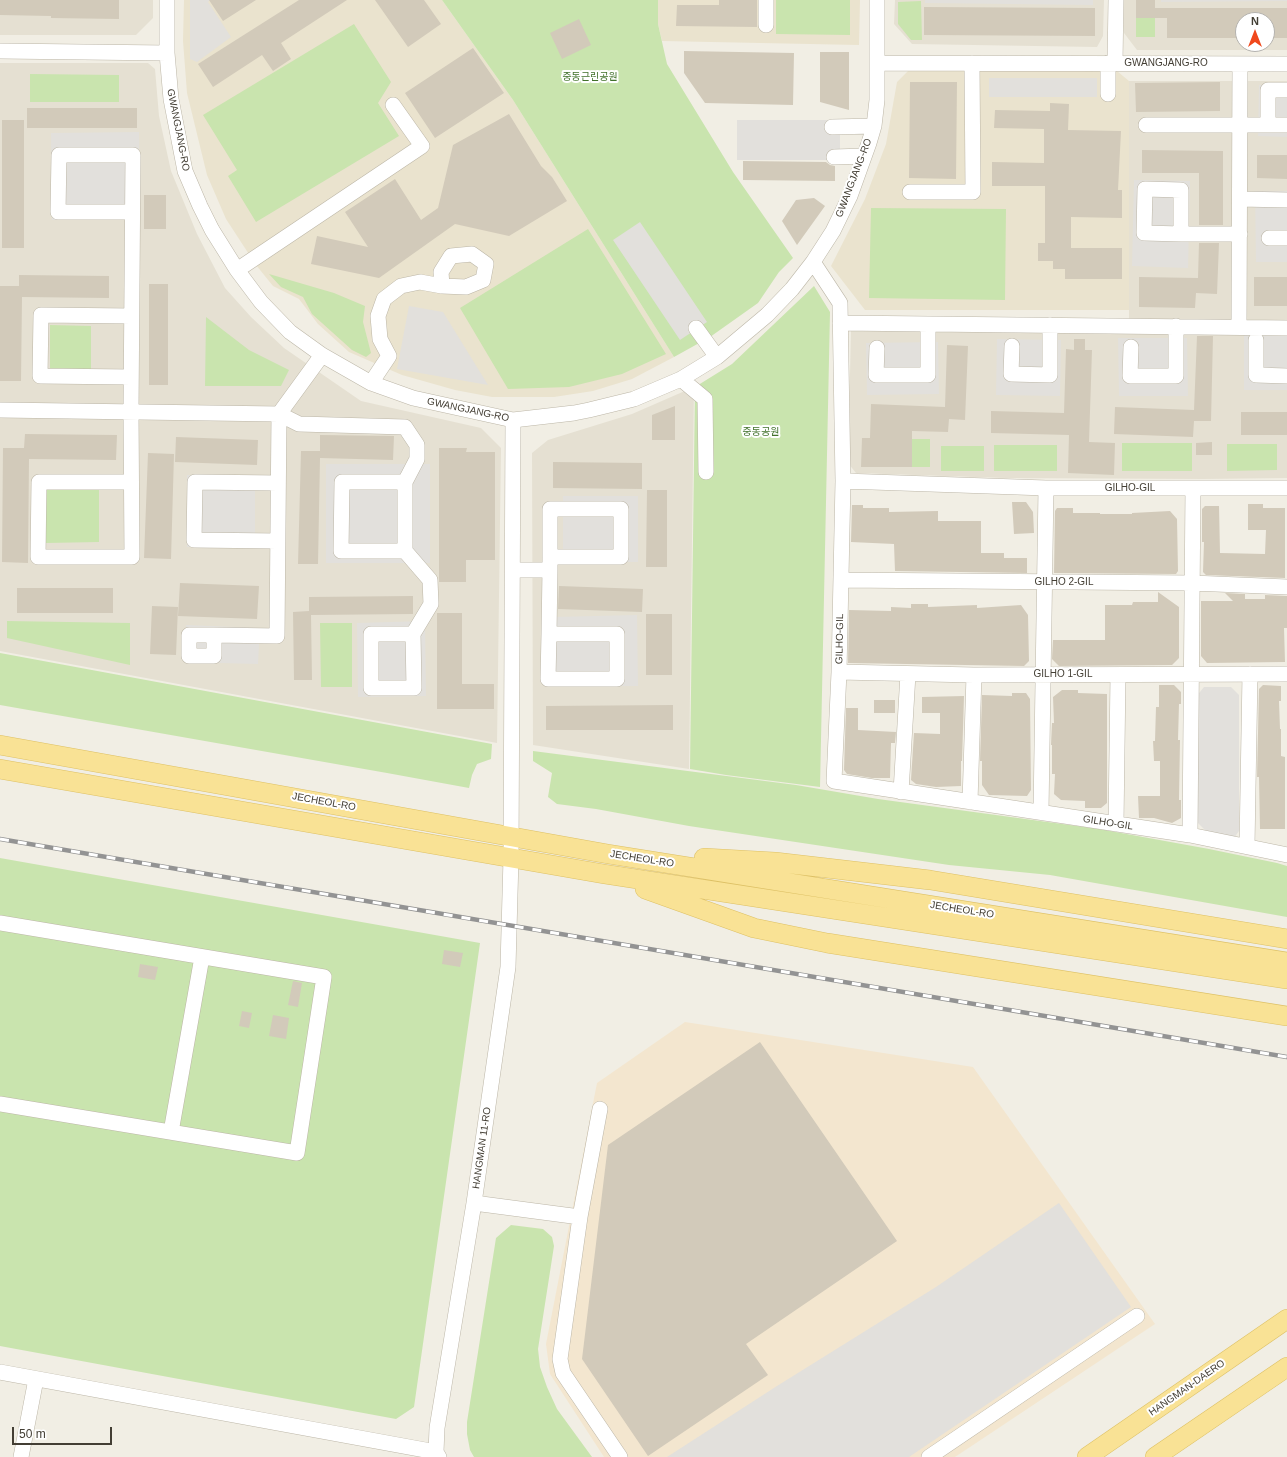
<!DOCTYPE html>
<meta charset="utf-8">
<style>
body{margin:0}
#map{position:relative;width:1287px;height:1457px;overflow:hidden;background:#f1eee4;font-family:Helvetica,sans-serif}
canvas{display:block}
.north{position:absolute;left:1235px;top:12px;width:40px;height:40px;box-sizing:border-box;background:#fff;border:1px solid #b4b2ae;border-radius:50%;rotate:0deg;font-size:11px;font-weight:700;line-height:16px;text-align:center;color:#433e34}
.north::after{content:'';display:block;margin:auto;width:14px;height:18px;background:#f0481c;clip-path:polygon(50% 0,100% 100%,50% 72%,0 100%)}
.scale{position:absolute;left:12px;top:1427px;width:100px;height:18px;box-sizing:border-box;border:2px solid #433e34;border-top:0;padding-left:5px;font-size:12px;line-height:14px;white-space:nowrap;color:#433e34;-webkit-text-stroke:3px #fff;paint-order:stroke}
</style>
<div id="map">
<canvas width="1287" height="1457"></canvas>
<div class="north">N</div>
<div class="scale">50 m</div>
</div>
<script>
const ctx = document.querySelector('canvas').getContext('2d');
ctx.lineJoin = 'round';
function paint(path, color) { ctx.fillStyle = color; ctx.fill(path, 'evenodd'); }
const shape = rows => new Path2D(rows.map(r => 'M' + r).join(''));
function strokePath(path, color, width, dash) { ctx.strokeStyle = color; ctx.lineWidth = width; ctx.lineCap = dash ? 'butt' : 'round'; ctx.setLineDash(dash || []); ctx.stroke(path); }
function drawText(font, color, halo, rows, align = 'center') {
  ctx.font = font + ' Helvetica,"Noto Sans KR",sans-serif'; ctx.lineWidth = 4; ctx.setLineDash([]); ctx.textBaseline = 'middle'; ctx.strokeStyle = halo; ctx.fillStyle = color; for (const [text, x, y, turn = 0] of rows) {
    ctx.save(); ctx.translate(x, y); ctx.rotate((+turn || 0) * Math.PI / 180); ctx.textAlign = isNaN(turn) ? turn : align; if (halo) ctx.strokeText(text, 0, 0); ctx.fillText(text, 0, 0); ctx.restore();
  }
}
const residential = shape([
 [0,0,153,0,153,18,136,35,0,35],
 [895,0,1104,0,1103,36,1097,47,912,44,894,24],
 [1123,0,1287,0,1287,50,1137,50,1124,33],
 [1243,20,1267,20,1267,44,1243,44],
 [0,63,148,63,155,69,159,116,171,171,197,234,225,288,251,317,284,348,361,401,481,428,501,448,497,743,0,651],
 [1129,81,1287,81,1287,478,1203,479,1006,478,856,473,848,463,851,330,1129,334],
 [694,387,689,769,533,745,532,453,548,440,632,414]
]);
const commercial = shape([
 [685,1022,973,1067,1155,1324,955,1457,604,1457,550,1374,546,1344,597,1083]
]);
const education = shape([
 [184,0,442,0,513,100,674,357,632,379,593,391,554,397,492,397,455,390,402,375,349,352,318,324,299,299,273,286,256,265,226,219,207,175,187,93,183,41],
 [658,0,860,0,859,45,662,41,658,24],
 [909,70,1117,71,1129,81,1129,310,865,310,831,266,865,199,886,144,897,82]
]);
const green = shape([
 [442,0,658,0,658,24,667,64,733,172,793,258,779,272,758,303,710,337,674,357,513,100],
 [776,0,850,0,850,35,776,34],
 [921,1,922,40,911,40,898,24,898,2],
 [1136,18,1155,18,1155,37,1136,37],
 [354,24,391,82,378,103,399,136,256,222,228,176,237,170,203,115],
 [30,74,119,75,119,102,30,102],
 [871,208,1006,209,1005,300,869,298],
 [588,229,666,354,622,374,569,387,508,389,460,308],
 [269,274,334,293,365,306,363,322,371,353,366,357,352,350,312,314,303,297,281,287],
 [814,286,830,312,820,787,726,775,690,769,695,387,732,364],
 [206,317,249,350,289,370,281,386,205,386],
 [50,325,91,326,91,369,50,369],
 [912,439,930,439,930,467,912,467],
 [1122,443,1192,443,1192,471,1122,471],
 [1227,444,1277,444,1277,470,1227,471],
 [994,445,1057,445,1057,471,994,471],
 [941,446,984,446,984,471,941,471],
 [99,489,99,542,46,543,46,490],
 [7,621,130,623,130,665,7,638],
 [320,623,352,623,352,687,321,687],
 [0,653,492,744,491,759,477,764,472,775,469,788,387,773,0,705],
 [533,751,796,785,878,799,1099,829,1209,849,1277,863,1287,866,1287,917,1050,875,949,865,689,826,596,809,557,804,548,797,552,773,533,761],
 [0,858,480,943,414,1407,396,1419,0,1346],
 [511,1225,543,1229,552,1237,554,1246,538,1349,540,1367,547,1387,557,1409,592,1457,474,1457,470,1450,467,1434,467,1422,496,1238]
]);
const parking = shape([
 [190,0,210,0,208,2,231,37,197,62,190,59],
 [925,0,1093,0,1093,5,925,3],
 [1161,0,1287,0,1287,1,1161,2],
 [989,78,1097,78,1097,97,989,97],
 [1259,85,1287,86,1287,137,1258,136],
 [737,120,840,120,840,160,737,160],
 [139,132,140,218,52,220,51,133],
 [1134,180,1190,181,1188,268,1132,266],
 [1255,191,1287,191,1287,262,1256,262],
 [640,222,707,322,680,340,613,240],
 [409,306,443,312,488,385,397,369],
 [1244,320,1287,320,1287,390,1244,390],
 [1118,338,1187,338,1188,396,1119,396],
 [997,339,1061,340,1060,396,996,395],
 [938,342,939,394,867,395,866,343],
 [326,464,430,464,430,563,326,563],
 [187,475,255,475,255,547,187,547],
 [563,496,638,496,638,562,563,562],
 [637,615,638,686,554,687,553,617],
 [425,621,426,696,358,697,357,623],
 [186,625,260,628,258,664,185,662],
 [1204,687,1231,687,1239,695,1239,831,1234,838,1207,832,1196,821,1195,698],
 [1059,1203,1131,1307,909,1457,667,1457,777,1386,936,1287]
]);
const building = shape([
 [0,0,119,0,119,19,51,18,51,16,0,15],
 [209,0,256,0,223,21],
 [299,0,347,0,281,43,291,59,273,71,262,55,213,87,198,64],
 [375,0,424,0,441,24,408,47],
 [719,0,757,0,757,27,676,26,677,5,719,5],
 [1136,0,1155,0,1155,8,1287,8,1287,38,1267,38,1267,20,1243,20,1243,38,1167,38,1167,18,1136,18],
 [924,7,1095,8,1095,36,924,35],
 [579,19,591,45,562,59,550,33],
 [473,48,504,93,435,138,405,93],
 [684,51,794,53,793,105,705,103,684,73],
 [820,52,849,52,849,110,820,102],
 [910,82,957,82,956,179,909,178],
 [1220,82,1220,111,1136,112,1135,83],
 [1050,103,1069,104,1068,130,1121,131,1118,190,1122,190,1122,218,1071,217,1071,248,1122,248,1122,279,1065,279,1065,269,1053,269,1053,261,1038,261,1038,243,1045,243,1045,186,992,186,992,162,1044,163,1044,129,994,128,995,110,1050,111],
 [27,108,137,108,137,128,27,128],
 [509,114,541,166,552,177,567,201,509,236,455,224,379,278,311,264,317,236,368,247,345,212,395,179,421,220,438,208,453,145],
 [2,120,24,120,24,248,2,248],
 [1142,150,1223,151,1223,225,1199,225,1199,173,1142,173],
 [1257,155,1287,155,1287,179,1257,178],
 [743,161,826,162,830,165,835,166,835,181,743,180],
 [144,195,166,195,166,229,144,229],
 [814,198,825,206,797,245,782,221,796,200],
 [1199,243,1219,243,1217,294,1196,293,1195,308,1139,307,1139,277,1198,278],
 [19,275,109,276,109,298,22,297,21,381,0,381,0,286,19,286],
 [1254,277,1287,277,1287,306,1254,306],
 [149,284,168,284,168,385,149,385],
 [1197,336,1213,336,1211,421,1194,421,1193,437,1114,434,1115,407,1194,410],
 [1074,339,1085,339,1085,350,1092,350,1089,442,1115,443,1114,475,1068,473,1069,435,991,433,991,411,1064,413,1066,349,1074,350],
 [947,345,968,346,965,420,949,419,948,432,912,431,912,467,861,467,862,438,870,438,871,404,945,407],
 [675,406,675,440,652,440,652,415],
 [1241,412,1287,412,1287,435,1241,435],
 [25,434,117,435,116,460,29,459,28,563,2,562,3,448,24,448],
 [320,435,394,436,393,460,320,458,318,564,298,564,301,451,320,451],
 [176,437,258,440,257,465,175,462],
 [1212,442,1212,455,1196,455,1196,443],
 [439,448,467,448,466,452,495,452,495,560,466,560,466,582,439,582],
 [148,453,174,454,171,559,144,558],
 [553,462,642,463,642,489,553,488],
 [647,490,667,490,667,567,646,567],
 [1012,502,1026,502,1033,512,1034,533,1014,534],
 [1248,504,1263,504,1263,508,1285,508,1285,578,1206,575,1203,572,1204,542,1202,542,1202,509,1205,506,1219,506,1220,553,1265,554,1266,530,1248,530],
 [852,505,863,505,863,508,889,508,889,512,938,511,938,521,981,521,981,553,1004,553,1004,558,1027,558,1027,573,895,571,894,544,851,542],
 [1057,508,1073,508,1073,513,1100,513,1100,514,1132,514,1132,513,1170,511,1177,519,1178,571,1176,574,1054,573,1055,511],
 [180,583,259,586,257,619,178,616],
 [559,586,643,589,642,612,558,609],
 [17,588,113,588,113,613,17,613],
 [1158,592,1179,607,1179,658,1172,665,1059,666,1052,659,1053,640,1105,640,1105,605,1132,605,1133,602,1158,602],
 [1225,593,1245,594,1245,599,1265,599,1265,595,1287,596,1287,628,1284,628,1285,662,1207,663,1201,656,1201,601,1233,601],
 [413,596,413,614,311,615,312,680,294,680,293,612,309,611,309,597],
 [911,604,928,604,928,607,977,605,977,608,1021,605,1028,615,1029,661,1024,666,848,663,849,610,891,611,891,607,911,608],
 [152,606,178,607,176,655,150,654],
 [437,613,462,613,462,684,494,684,494,709,437,709],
 [646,614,672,614,672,675,646,675],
 [1159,685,1174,685,1181,692,1181,704,1179,704,1178,740,1180,740,1179,800,1181,800,1181,818,1172,823,1154,818,1139,818,1138,796,1160,796,1160,761,1154,761,1153,741,1155,741,1156,707,1159,707],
 [1263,685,1281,686,1281,701,1279,701,1280,729,1281,729,1281,756,1285,757,1285,829,1260,829,1259,777,1257,777,1259,689],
 [1062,690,1078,690,1078,693,1107,694,1107,803,1101,808,1085,808,1085,801,1061,800,1054,794,1055,774,1052,774,1052,745,1051,745,1052,723,1054,723,1053,697],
 [1012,693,1026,693,1030,699,1031,790,1027,796,989,795,982,785,982,761,980,761,982,695,1012,696],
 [964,696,962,761,961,761,961,786,936,787,916,784,911,780,914,733,940,734,940,713,922,713,922,697],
 [874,700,895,700,895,713,874,713],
 [673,705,673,730,546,730,546,706],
 [846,708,858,708,858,730,896,732,895,743,891,743,890,778,872,778,847,774,844,770],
 [444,950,463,953,460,967,442,964],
 [140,964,158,967,155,980,138,977],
 [293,981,302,983,298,1007,288,1005],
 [242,1011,252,1013,249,1028,239,1026],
 [273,1015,289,1018,286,1039,269,1036],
 [760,1042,897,1241,746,1344,768,1375,648,1456,582,1359,608,1145]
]);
const minor = shape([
 [167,0,167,53,171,99,185,171,200,206,212,230,237,270,261,302,290,332,322,355,371,383,413,398,513,420,574,413,589,410,634,399,681,379,717,357,767,315,792,289,813,262,833,231,850,196,869,143,874,126,877,100,877,0],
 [766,25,766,0],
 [0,51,167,53],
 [877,63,1287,64],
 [1108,63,1108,94],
 [1115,63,1116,0],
 [1146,125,1287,125],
 [1268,125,1268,90,1287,90],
 [832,127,874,126],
 [834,157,864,156],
 [910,192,973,192,972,63],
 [1240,199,1287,200],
 [1181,234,1181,190,1145,189,1144,233,1181,234,1240,234],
 [1269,238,1287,238],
 [813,262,840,303,843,481],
 [237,270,422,146,393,105],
 [840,323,1287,328],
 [1239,327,1240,64],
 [696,328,717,357],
 [1256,340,1256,375,1287,376],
 [1012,346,1011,374,1050,375,1050,325],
 [1131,347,1130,376,1176,376,1176,326],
 [877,348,876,375,928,375,928,324],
 [131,377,40,376,41,315,131,316],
 [681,379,705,399,706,472],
 [371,383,389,356,380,339,378,316,384,299,401,286,420,282,442,286,466,287,483,280,486,264,472,254,451,256,441,272,442,286],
 [0,410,279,414,299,424,405,427,417,445,417,459,405,482,405,551,341,551,342,482,405,482],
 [131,482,39,482,38,557,132,557,131,412,133,155,59,155,58,212,132,212],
 [1287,488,1046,488,843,481,839,672,834,781,1190,835,1287,855],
 [277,541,194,540,195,482,278,483],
 [405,551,430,580,431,604,413,634,414,688,371,688,371,634,413,634],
 [513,570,550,570,550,509,621,509,621,557,550,557],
 [841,580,1192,583,1287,587],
 [549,634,617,634,617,679,548,679,549,634,550,570],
 [214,635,214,656,189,656,189,635,214,635,277,636,279,414,322,355],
 [839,672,974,675,1287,674],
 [901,792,908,674],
 [970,802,974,675],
 [1041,812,1046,488],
 [1116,824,1118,675],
 [1190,835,1193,488],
 [1247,846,1250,674],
 [0,923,324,977,297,1153,0,1104],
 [600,1109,580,1217,560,1359,563,1373,620,1457],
 [171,1132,202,957],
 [474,1203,580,1217],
 [0,1372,436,1452],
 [21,1457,36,1379],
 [439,1457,436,1452,437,1428,474,1203,508,967,511,858,513,420],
 [929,1457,1137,1316]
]);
const major = shape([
 [0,745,608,854,1287,962],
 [0,769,604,874,1287,979],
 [704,858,775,862,930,880,1287,939],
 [645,889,754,928,827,943,1287,1016],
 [1087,1457,1287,1319],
 [1155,1457,1287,1367]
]);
const rail = shape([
 [0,839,1287,1057]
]);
const streetNames = [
 ["GWANGJANG-RO",1166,63],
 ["GWANGJANG-RO",178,130,79],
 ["GWANGJANG-RO",854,178,-69],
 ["GWANGJANG-RO",468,410,12],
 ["GILHO-GIL",1130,488],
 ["GILHO 2-GIL",1064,582],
 ["GILHO-GIL",840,639,-89],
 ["GILHO 1-GIL",1063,674],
 ["JECHEOL-RO",324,802,10],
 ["GILHO-GIL",1108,823,9],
 ["JECHEOL-RO",642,859,9],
 ["JECHEOL-RO",962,910,9],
 ["HANGMAN 11-RO",482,1148,-82],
 ["HANGMAN-DAERO",1187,1388,-35]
];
const parkNames = [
 ["중동근린공원",590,77],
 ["중동공원",761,432]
];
paint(residential, '#e5e0d2');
paint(commercial, '#f3e6cf');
paint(education, '#eae3ce');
paint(green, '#c9e4ae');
paint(parking, '#e2e0dc');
paint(building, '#d2caba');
strokePath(minor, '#bcb6a7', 16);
strokePath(major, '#ddc065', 20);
strokePath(minor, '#fff', 15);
strokePath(major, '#f9e295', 19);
strokePath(rail, '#939393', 4.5);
strokePath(rail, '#fff', 3, [9]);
drawText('10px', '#433e34', '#fff', streetNames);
drawText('10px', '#41712b', '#fff', parkNames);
</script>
